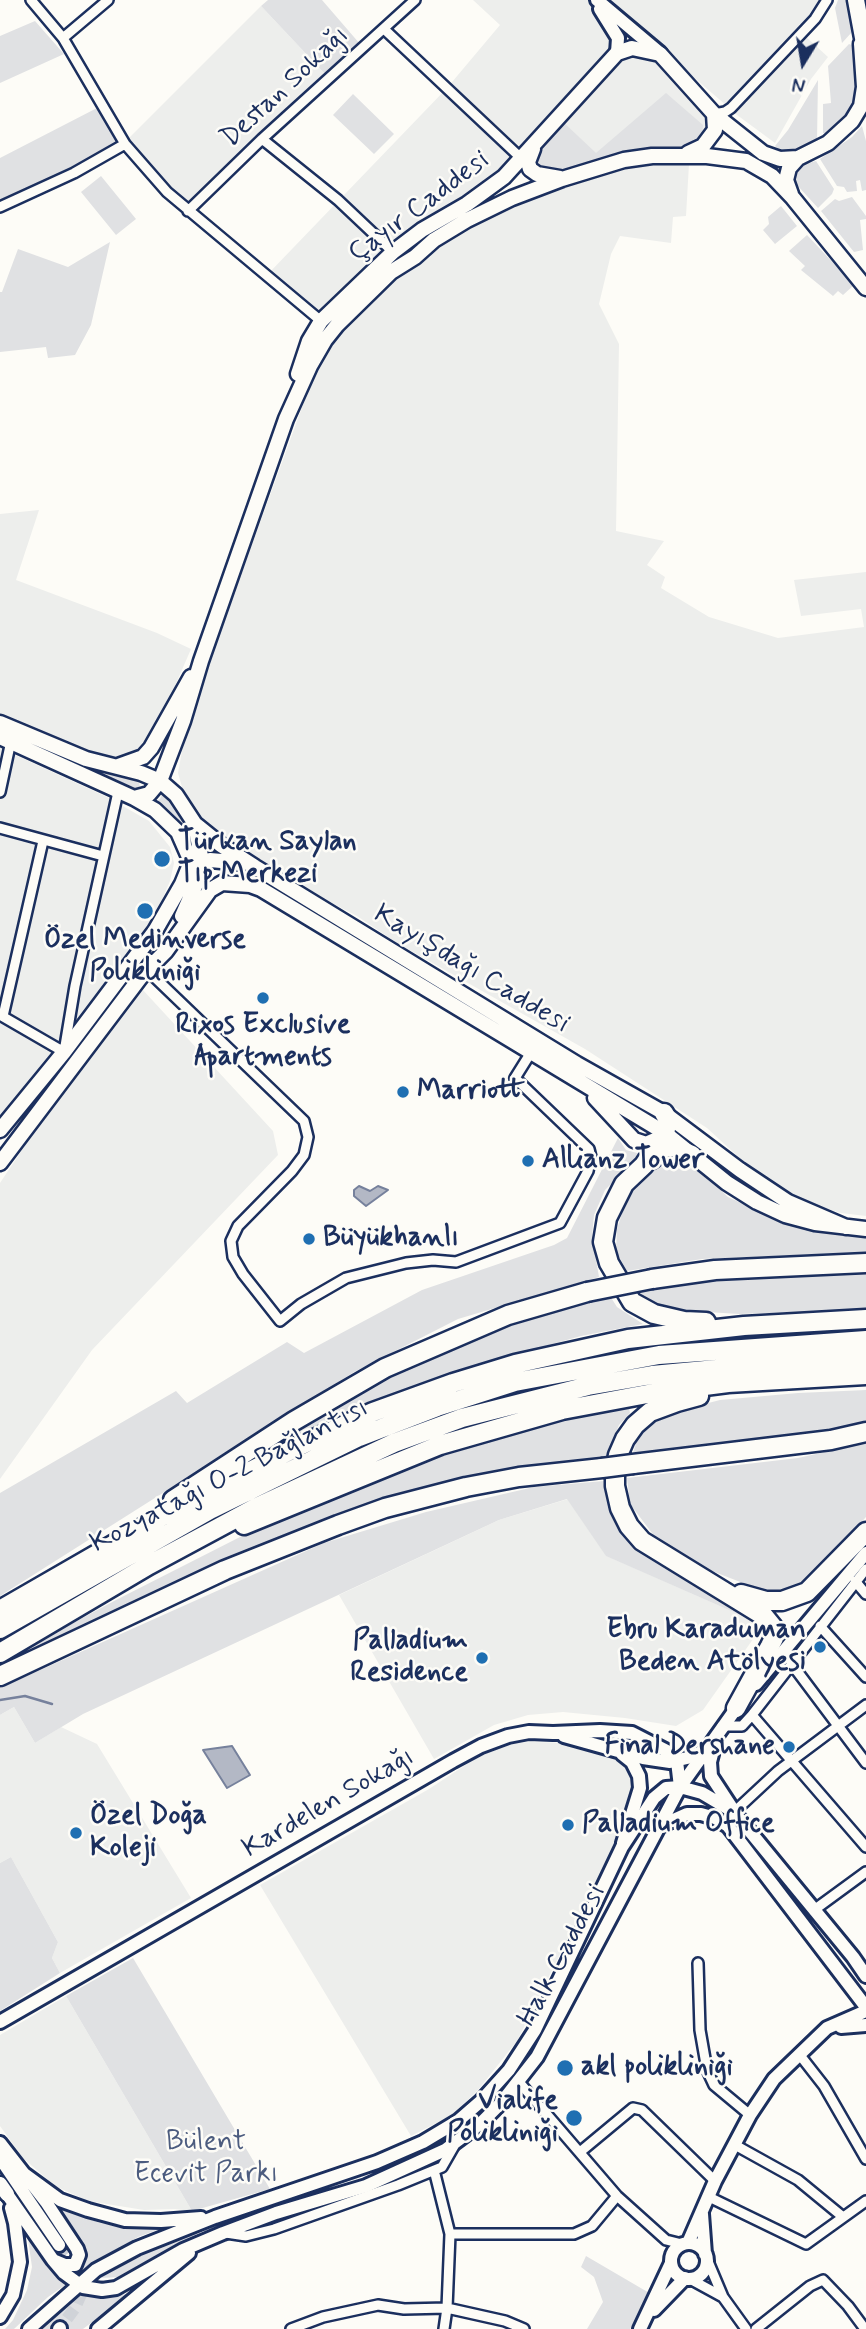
<!DOCTYPE html>
<meta charset="utf-8">
<style>
body{margin:0}
#map{position:relative;width:866px;height:2329px;overflow:hidden;background:#fdfcf7;font-family:Mynerve,sans-serif}
canvas{display:block}
.north{position:absolute;left:768px;top:28px;width:70px;height:70px;-webkit-text-stroke:5px #fdfcf7;paint-order:stroke;rotate:191deg;font-size:19px;font-weight:700;line-height:28px;text-align:center;color:#1b2f5e}
.north::after{content:'';display:block;margin:auto;width:24px;height:32px;background:#1b2f5e;clip-path:polygon(50% 0,100% 100%,50% 72%,0 100%)}
</style>
<div id="map">
<canvas width="866" height="2329"></canvas>
<div class="north">N</div>
</div>
<script>
const ctx = document.querySelector('canvas').getContext('2d');
ctx.lineJoin = 'round';
function paint(path, color) { ctx.fillStyle = color; ctx.fill(path, 'evenodd'); }
const shape = rows => new Path2D(rows.map(r => 'M' + r).join(''));
function strokePath(path, color, width, dash) { ctx.strokeStyle = color; ctx.lineWidth = width; ctx.lineCap = dash ? 'butt' : 'round'; ctx.setLineDash(dash || []); ctx.stroke(path); }
function drawText(font, color, halo, rows, align = 'center') {
  ctx.font = font + ' Mynerve,sans-serif'; ctx.lineWidth = 5; ctx.setLineDash([]); ctx.textBaseline = 'middle'; ctx.strokeStyle = halo; ctx.fillStyle = color; for (const [text, x, y, turn = 0] of rows) {
    ctx.save(); ctx.translate(x, y); ctx.rotate((+turn || 0) * Math.PI / 180); ctx.textAlign = isNaN(turn) ? turn : align; if (halo) ctx.strokeText(text, 0, 0); ctx.fillText(text, 0, 0); ctx.restore();
  }
}
const built = shape([
 [473,0,593,0,613,27,617,53,660,54,714,114,715,130,683,155,689,164,686,216,673,217,671,243,620,236,611,254,599,304,619,344,616,531,664,541,647,565,665,577,661,588,709,617,778,638,864,627,861,609,801,616,794,580,866,572,866,1216,841,1213,803,1201,758,1175,707,1128,585,1049,397,943,357,916,299,886,204,822,182,787,178,773,187,723,304,402,337,325,434,240,560,179,522,159,318,317,267,275,447,88,500,25],
 [604,0,822,0,817,9,727,106],
 [261,6,325,74,187,217,169,198,127,140],
 [805,36,828,57,811,79,775,143,733,112],
 [39,510,16,580,157,633,191,649,165,709,139,752,110,758,41,734,0,716,0,514],
 [0,748,107,797,149,821,170,847,174,863,170,881,151,925,64,1052,0,1125],
 [142,989,273,1131,278,1155,92,1350,0,1479,0,1183,36,1129],
 [568,1499,607,1556,763,1625,703,1710,676,1726,625,1718,563,1712,528,1715,494,1725,434,1759,339,1595,499,1520],
 [14,1707,35,1743,61,1727,97,1744,191,1898,60,1973,52,1958,58,1942,11,1857,0,1863,0,1715],
 [533,1742,570,1743,624,1758,635,1783,631,1811,517,2041,478,2090,452,2115,411,2136,260,1885,429,1789,499,1743],
 [66,1996,192,2211,175,2209,144,2210,88,2201,55,2186,23,2158,0,2126,0,2035]
]);
const green = shape([
 [268,0,322,0,360,44,325,74,261,6],
 [838,0,849,0,852,32,842,43,835,8],
 [35,21,64,54,0,83,0,36],
 [849,44,854,46,857,91,848,116,826,134,823,133,823,104,831,103,828,66],
 [818,80,817,140,798,149,780,150,775,146,788,130],
 [666,93,703,125,702,138,695,144,682,147,645,147,619,152,566,171,542,169,535,165,536,150,562,121,596,153],
 [353,94,394,134,374,154,333,115],
 [97,108,121,143,9,201,0,203,0,158],
 [862,126,866,141,866,190,862,191,860,180,856,181,857,191,847,192,844,187,837,186,820,159,852,137],
 [816,161,834,189,832,194,818,208,797,185,794,176,801,165],
 [101,176,136,219,116,235,81,192],
 [852,197,866,216,866,219,860,220,863,250,854,252,821,211,835,199,839,201],
 [781,206,797,226,775,244,763,230,769,224,768,217],
 [807,235,854,285,843,295,838,291,833,296,801,270,805,266,789,251],
 [110,242,91,325,75,355,48,358,46,347,0,352,0,292,2,292,18,249,68,267],
 [87,769,132,777,139,781,140,788,136,790,127,789],
 [163,792,182,819,192,846,173,817,153,802,160,799],
 [618,1138,626,1150,641,1154,605,1190,594,1215,592,1236,599,1277,458,1319,354,1372,0,1596,0,1493,176,1391,187,1403,287,1342,304,1353,422,1290,554,1245,567,1238],
 [680,1159,693,1164,728,1197,790,1225,818,1231,866,1235,866,1252,702,1259,627,1271,616,1251,617,1229,627,1198,650,1174,668,1160],
 [866,1270,866,1310,739,1314,676,1310,649,1301,640,1293,640,1289,714,1278],
 [610,1296,617,1307,643,1324,581,1336,455,1371,377,1399,301,1433,271,1450,269,1449,325,1413,411,1364,478,1335,557,1309],
 [866,1390,866,1425,829,1433,632,1456,638,1437,652,1424,685,1409,720,1400,798,1393],
 [629,1408,630,1413,619,1425,605,1459,490,1474,414,1491,347,1513,120,1608,35,1653,18,1656,28,1647,116,1600,242,1536,323,1500,483,1441,563,1420],
 [866,1443,866,1517,802,1587,784,1591,766,1592,712,1571,674,1551,655,1537,630,1504,627,1478,798,1458],
 [604,1481,614,1512,635,1546,684,1579,760,1617,763,1625,606,1556,567,1499,499,1520,83,1714,35,1743,14,1707,0,1715,0,1688,324,1543,426,1512,534,1487],
 [11,1857,58,1942,52,1958,60,1973,0,2011,0,1863],
 [133,1958,270,2189,192,2211,66,1996],
 [56,2207,100,2223,129,2229,168,2226,138,2237,90,2266,79,2277,69,2268,78,2268,83,2263,85,2250],
 [27,2232,55,2272,68,2283,48,2297,14,2329,5,2329,13,2320,27,2290,32,2267],
 [196,2232,196,2235,133,2273,120,2277,100,2278,149,2250],
 [586,2256,651,2294,630,2329,587,2329,603,2302,594,2277,581,2267],
 [84,2292,98,2296,129,2294,83,2329,61,2329,55,2324,50,2329,38,2329]
]);
const water = shape([
 [359,1186,370,1191,378,1186,388,1190,366,1206,354,1196,354,1190,359,1186],
 [232,1746,250,1775,227,1788,203,1750,232,1746]
]);
const stream = shape([
 [0,1700,25,1696,52,1704]
]);
const secondaryTunnel = shape([
 [59,2245,71,2261,80,2279,82,2292,75,2308,60,2328]
]);
const minor = shape([
 [31,0,63,38,125,144,167,192,321,321],
 [384,29,523,160],
 [63,38,108,0],
 [714,114,725,112,731,108,815,19,827,0],
 [262,139,338,200,393,252],
 [0,207,74,173,125,144],
 [188,211,262,139,415,0],
 [0,792,11,741],
 [0,828,103,856],
 [147,970,304,1121,308,1137,304,1155,292,1171,238,1226,231,1241,233,1257,243,1274,280,1321,301,1304,346,1278,406,1263,433,1260,456,1262,560,1223,588,1171,591,1157,589,1149,515,1078,530,1054],
 [0,1015,64,1052,75,986,118,792],
 [3,1016,43,841],
 [855,1581,866,1594],
 [820,1626,866,1677],
 [791,1663,866,1763],
 [752,1715,866,1847],
 [722,1726,742,1726,752,1715,866,1569],
 [734,1812,778,1771,866,1705],
 [814,1910,866,1872],
 [698,1963,700,2030,707,2070,714,2085,750,2115],
 [799,2054,824,2086,866,2159],
 [519,2082,617,2196,666,2240,682,2244],
 [735,2145,798,2180,843,2217],
 [580,2152,633,2108,642,2110,715,2181],
 [434,2170,450,2234,447,2308,444,2329],
 [709,2197,806,2244,866,2201],
 [226,2233,246,2236,274,2229,398,2185,442,2167,454,2146],
 [450,2234,574,2234,592,2226,617,2196],
 [707,2259,723,2297,746,2329],
 [690,2279,723,2297],
 [291,2329,323,2317,378,2305,404,2309,447,2308,505,2321,524,2329],
 [756,2329,810,2286,823,2280,848,2306,865,2329]
]);
const tertiary = shape([
 [564,1736,643,1758,670,1762,687,1758,706,1750],
 [622,1754,632,1762,639,1776,640,1788,623,1843],
 [0,2022,453,1761,481,1746,508,1736,529,1732,553,1733,600,1731,632,1733,669,1752,677,1761,680,1787],
 [841,2027,866,2025],
 [702,2214,705,2254],
 [688,2243,715,2181,750,2115,774,2079,827,2028,866,2011],
 '671 2261a18 18 0 1 1 36 0a18 18 0 1 1-36 0Z',
 [654,2310,685,2278],
 [640,2329,671,2263]
]);
const secondary = shape([
 [597,0,660,53],
 [600,9,618,38,617,53],
 [756,1684,866,1553],
 [715,1743,710,1762,711,1776,732,1808],
 [658,1827,687,1814,701,1814,715,1818,728,1826,866,2007],
 [0,2143,46,2202,77,2249,79,2255,75,2265,65,2265,53,2260],
 [0,2158,59,2245],
 [19,2170,60,2200,88,2210,125,2220,161,2221,201,2218],
 [7,2194,53,2260,64,2273,83,2287,102,2290,116,2288,183,2250,223,2233,276,2213,366,2186,445,2150,480,2124,501,2103,537,2057,680,1787,740,1703],
 [0,2317,13,2295,20,2262,15,2223,11,2208],
 [29,2329,96,2270,137,2248,215,2217,377,2162,423,2142,458,2121,481,2101,509,2070,535,2030,622,1847,654,1798,666,1788,680,1787,702,1793,734,1812,853,1957,866,1976],
 [59,2329,60,2328],
 [98,2329,189,2253]
]);
const primary = shape([
 [533,149,528,162,530,169,537,174,560,178],
 [688,153,703,146,715,130,714,114],
 [791,194,786,180,789,168,798,158],
 [298,374,309,341,321,321,393,252,422,230,467,204,504,177,617,53,632,48,660,54,714,114,763,153,780,159,798,158,828,143,852,121,861,106,864,87,861,44],
 [0,723,86,759,141,773,160,781,176,795,195,824,221,845,255,867,577,1064,664,1113,740,1170,788,1202,846,1227],
 [0,737,134,798,155,810,178,832,189,857,189,867,182,884,155,931,64,1052,0,1130],
 [118,766,143,757,151,748,191,677],
 [134,798,149,794,160,781,183,721,201,661,286,419,310,366,325,340,337,325,391,272,415,257,434,240,467,220,512,198,562,179,624,160,652,156,707,156,746,161,772,176,793,198,866,288],
 [196,867,202,862,210,860,244,863],
 [182,916,197,882,202,862,195,824],
 [147,970,166,951,210,890,222,883,250,885,261,889,665,1133,727,1183,757,1202,785,1215,815,1223,866,1229],
 [595,1098,634,1140,646,1144,662,1137],
 [0,1163,152,962],
 [0,2184,7,2194]
]);
const trunk = shape([
 [856,0,866,54]
]);
const motorway = shape([
 [664,1113,668,1120,665,1133,644,1165,624,1184,607,1218,603,1242,609,1263,632,1302,654,1314,684,1321,706,1322],
 [652,1159,664,1148,673,1147,692,1155],
 [652,1279,715,1270,866,1263],
 [699,1396,677,1402,650,1412,635,1425,625,1439,618,1455,615,1470,615,1486,620,1508,629,1526,642,1541,764,1616,773,1627,774,1638,770,1646,736,1708],
 [633,1464,831,1440,866,1432],
 [173,1500,294,1421,385,1368,508,1315,587,1292],
 [244,1525,440,1445,562,1410,658,1392,728,1383,866,1375],
 [741,1594,766,1601,782,1601,807,1592,866,1532],
 [0,1610,163,1516,297,1447,373,1412,453,1383,515,1364,628,1339,744,1326,866,1319],
 [0,1629,210,1510,359,1437,437,1407,515,1382,659,1355,866,1340],
 [0,1653,149,1565,255,1508,394,1443,462,1418,588,1386,652,1375,802,1361,866,1358],
 [0,1676,225,1570,338,1525,385,1508,466,1487,519,1477,602,1468]
]);
const motorwayBridge = shape([
 [587,1292,652,1279],
 [602,1468,633,1464]
]);
const markers = [
 [162,859,9,"#1f6fb2"],
 [145,911,9,"#1f6fb2"],
 [263,998,7,"#1f6fb2"],
 [403,1092,7,"#1f6fb2"],
 [528,1161,7,"#1f6fb2"],
 [309,1239,7,"#1f6fb2"],
 [820,1647,7,"#1f6fb2"],
 [482,1658,7,"#1f6fb2"],
 [789,1747,7,"#1f6fb2"],
 [568,1825,7,"#1f6fb2"],
 [76,1833,7,"#1f6fb2"],
 [565,2068,9,"#1f6fb2"],
 [574,2118,9,"#1f6fb2"]
];
const streetNames = [
 ["Destan Sokağı",286,88,-43],
 ["Çayır Caddesi",420,208,-37],
 ["Kayışdağı Caddesi",471,970,31],
 ["Kozyatağı O-2 Bağlantısı",230,1477,-27],
 ["Kardelen Sokağı",329,1804,-30],
 ["Halk Caddesi",563,1956,-62]
];
const poiNames = [
 ["Türkan Saylan",178,843],
 ["Tıp Merkezi",178,875],
 ["Özel Medinverse",145,941,"center"],
 ["Polikliniği",145,973,"center"],
 ["Rixos Exclusive",263,1026,"center"],
 ["Apartments",263,1058,"center"],
 ["Marriott",417,1092],
 ["Allianz Tower",542,1161],
 ["Büyükhanlı",323,1239],
 ["Ebru Karaduman",806,1631,"right"],
 ["Beden Atölyesi",806,1663,"right"],
 ["Palladium",468,1642,"right"],
 ["Residence",468,1674,"right"],
 ["Final Dershane",775,1747,"right"],
 ["Özel Doğa",90,1817],
 ["Koleji",90,1849],
 ["Palladium Office",582,1825],
 ["akl polikliniği",581,2068],
 ["Vialife",558,2102,"right"],
 ["Polikliniği",558,2134,"right"]
];
const parkNames = [
 ["Bülent",206,2143],
 ["Ecevit Parkı",206,2175]
];
paint(built, '#edeeec');
paint(green, '#e0e1e3');
paint(water, '#b3b8c5');
strokePath(water, '#76819c', 2);
strokePath(stream, '#76819c', 2.5);
strokePath(secondaryTunnel, '#d0d3d8', 12, [12, 6]);
strokePath(minor, '#1b2f5e', 14);
strokePath(tertiary, '#1b2f5e', 18);
strokePath(secondary, '#1b2f5e', 18);
strokePath(primary, '#1b2f5e', 19);
strokePath(trunk, '#1b2f5e', 21);
strokePath(motorway, '#1b2f5e', 23);
strokePath(minor, '#fdfcf7', 9);
strokePath(tertiary, '#fdfcf7', 12);
strokePath(secondary, '#fdfcf7', 12);
strokePath(primary, '#fdfcf7', 14);
strokePath(trunk, '#fdfcf7', 16);
strokePath(motorway, '#fdfcf7', 18);
strokePath(motorwayBridge, '#1b2f5e', 23, []);
strokePath(motorwayBridge, '#fdfcf7', 18);
for (const [x, y, r, color] of markers) { const dot = new Path2D(); dot.arc(x, y, r, 0, 2 * Math.PI); ctx.fillStyle = color; ctx.fill(dot); strokePath(dot, '#fdfcf7', 2.5); }
drawText('28px', '#1b2f5e', '#fdfcf7', streetNames);
drawText('bold 28px', '#1b2f5e', '#fdfcf7', poiNames, 'left');
drawText('28px', '#4c5c7f', '#fdfcf7', parkNames);
</script>
